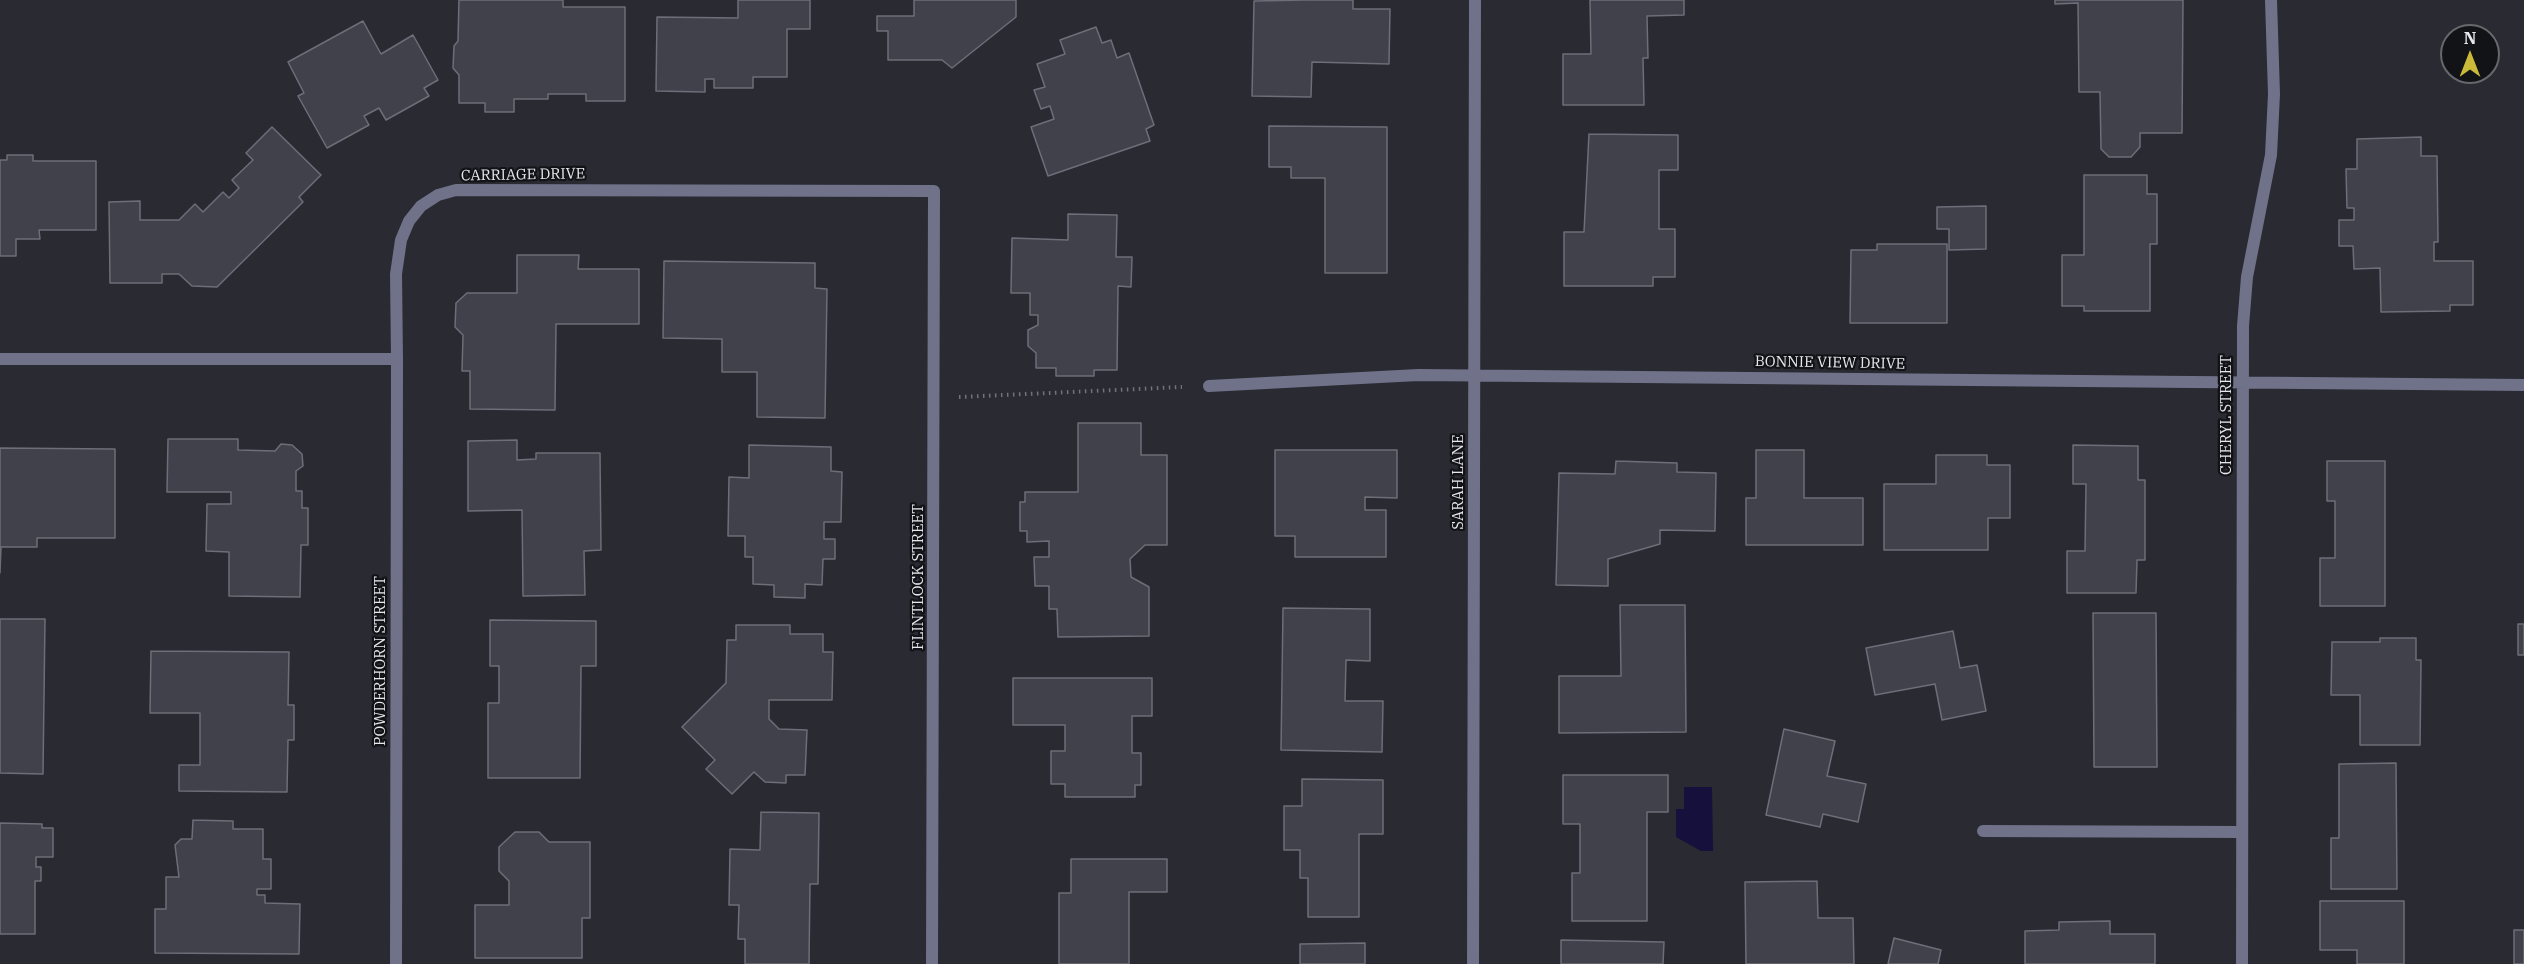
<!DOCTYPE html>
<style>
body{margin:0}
#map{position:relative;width:2524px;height:964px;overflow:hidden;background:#292a32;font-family:"IBM Plex Serif",serif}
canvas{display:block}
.north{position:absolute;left:2440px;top:24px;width:60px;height:60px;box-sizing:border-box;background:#121316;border:2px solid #67686c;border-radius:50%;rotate:0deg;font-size:16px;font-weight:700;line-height:24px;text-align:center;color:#e7e7ed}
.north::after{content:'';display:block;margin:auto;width:21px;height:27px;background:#cbba39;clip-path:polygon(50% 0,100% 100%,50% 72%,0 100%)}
</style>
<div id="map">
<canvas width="2524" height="964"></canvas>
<div class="north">N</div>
</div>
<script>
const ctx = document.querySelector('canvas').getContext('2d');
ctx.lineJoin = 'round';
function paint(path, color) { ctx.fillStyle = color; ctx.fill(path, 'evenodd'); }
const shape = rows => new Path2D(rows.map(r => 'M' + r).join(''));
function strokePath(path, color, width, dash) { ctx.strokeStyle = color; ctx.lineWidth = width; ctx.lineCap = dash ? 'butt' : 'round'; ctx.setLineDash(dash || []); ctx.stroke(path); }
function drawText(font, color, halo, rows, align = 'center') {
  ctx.font = font + ' "IBM Plex Serif",serif'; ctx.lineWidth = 4.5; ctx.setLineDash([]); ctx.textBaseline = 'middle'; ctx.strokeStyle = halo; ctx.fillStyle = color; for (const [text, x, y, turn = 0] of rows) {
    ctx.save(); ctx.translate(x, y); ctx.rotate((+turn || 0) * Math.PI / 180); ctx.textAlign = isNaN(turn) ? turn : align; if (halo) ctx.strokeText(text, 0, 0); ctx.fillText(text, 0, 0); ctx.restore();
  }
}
const water = shape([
 [1684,787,1712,787,1713,851,1701,851,1676,837,1676,809,1684,809]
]);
const building = shape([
 [459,0,563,0,563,7,625,7,625,101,586,101,586,94,548,94,548,99,514,99,514,112,485,112,485,103,459,103,459,75,453,68,454,46,458,41,459,0],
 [738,0,810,0,810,29,787,29,787,77,753,77,753,88,714,88,714,79,705,79,705,92,656,91,657,17,738,18,738,0],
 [914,0,1016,0,1016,17,952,68,942,60,888,60,888,31,877,31,877,16,914,16,914,0],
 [1305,0,1353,0,1353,9,1390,9,1389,64,1312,62,1311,97,1252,96,1254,1,1305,0],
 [1590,0,1684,0,1684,15,1647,16,1648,58,1643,58,1644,105,1563,105,1563,54,1591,54,1590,0],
 [2055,0,2183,0,2182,133,2140,133,2140,147,2131,157,2109,157,2101,149,2100,92,2079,92,2078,3,2055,4,2055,0],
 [363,21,381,54,413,35,438,80,424,88,429,96,386,120,379,108,364,116,369,125,327,148,298,96,304,93,288,62,363,21],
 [1096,27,1102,43,1111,40,1117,58,1129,53,1154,125,1146,129,1150,141,1048,176,1031,127,1054,119,1050,106,1041,109,1034,90,1045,87,1037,64,1065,54,1060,40,1096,27],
 [1269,126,1387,127,1387,273,1325,273,1325,178,1291,178,1291,167,1269,167,1269,126],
 [272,127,321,175,299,197,303,202,217,287,192,286,179,274,162,274,162,283,110,283,109,202,140,201,140,220,179,220,195,204,203,212,223,192,229,198,239,188,232,180,253,160,246,153,272,127],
 [1589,134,1678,135,1678,170,1659,170,1659,229,1675,229,1675,277,1653,277,1653,286,1564,286,1564,232,1584,232,1589,134],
 [2421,137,2421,156,2437,156,2438,242,2434,242,2434,261,2473,261,2473,305,2450,305,2450,311,2381,312,2380,268,2354,269,2353,246,2339,246,2339,220,2354,220,2354,208,2347,208,2346,169,2357,169,2357,139,2421,137],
 [7,155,33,155,33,161,96,161,96,230,39,230,40,239,16,239,16,256,0,256,0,160,7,160,7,155],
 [2084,175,2147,175,2147,194,2157,194,2157,244,2150,244,2150,311,2084,311,2084,306,2062,306,2062,255,2084,255,2084,175],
 [1986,206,1986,249,1949,250,1949,229,1937,229,1937,207,1986,206],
 [1068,214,1117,215,1116,257,1132,257,1131,287,1118,286,1117,370,1094,370,1094,376,1056,376,1056,368,1036,368,1036,353,1028,346,1028,330,1038,325,1038,315,1030,315,1030,293,1011,293,1012,238,1068,240,1068,214],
 [1877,244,1947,244,1947,323,1850,323,1851,250,1877,250,1877,244],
 [517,255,579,255,578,269,639,269,639,324,556,324,555,410,470,409,470,371,462,371,463,335,455,327,456,303,467,293,517,293,517,255],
 [664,261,815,263,815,288,827,289,825,418,757,417,757,372,722,372,722,339,663,338,664,261],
 [1078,423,1141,423,1141,455,1167,455,1167,545,1145,545,1130,559,1131,577,1149,587,1149,636,1058,637,1057,609,1049,609,1049,586,1035,586,1034,557,1049,557,1049,541,1027,542,1027,531,1020,531,1020,502,1025,502,1025,492,1078,492,1078,423],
 [168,439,238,439,238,450,275,451,281,444,292,445,302,454,303,466,296,471,296,491,302,491,302,508,308,508,308,545,301,545,300,597,229,596,229,552,206,551,207,504,231,504,231,492,167,492,168,439],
 [517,440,517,460,536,459,536,453,600,453,601,550,584,551,585,595,523,596,522,510,468,511,468,441,517,440],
 [749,445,831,447,831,471,842,472,841,522,824,522,824,539,835,539,835,559,823,559,822,585,805,584,805,598,774,597,774,585,753,584,753,557,745,557,745,536,728,536,729,477,749,478,749,445],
 [2073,445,2138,446,2138,480,2145,480,2145,560,2137,560,2136,593,2067,593,2067,551,2085,551,2086,484,2073,484,2073,445],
 [0,448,115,449,115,538,37,538,37,547,1,547,0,573,0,448],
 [1275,450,1397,450,1397,498,1365,497,1365,510,1386,510,1386,557,1295,557,1295,536,1275,536,1275,450],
 [1756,450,1804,450,1804,498,1863,498,1863,545,1746,545,1746,498,1756,498,1756,450],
 [1936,455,1987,455,1987,465,2010,465,2010,518,1988,518,1988,550,1884,550,1884,484,1936,484,1936,455],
 [1616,461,1677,463,1677,472,1716,473,1715,531,1660,530,1660,544,1608,559,1608,586,1556,585,1559,473,1615,474,1616,461],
 [2327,461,2385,461,2385,606,2320,606,2320,558,2335,558,2335,501,2327,501,2327,461],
 [1620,605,1685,605,1686,732,1559,733,1559,676,1621,676,1620,605],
 [1283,608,1370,609,1370,661,1346,660,1345,701,1383,701,1382,752,1281,750,1283,608],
 [2093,613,2156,613,2157,767,2094,767,2093,613],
 [0,619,45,619,43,774,0,773,0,619],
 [490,620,596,621,596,666,581,666,580,778,488,778,488,703,499,703,499,666,490,666,490,620],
 [2518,624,2524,624,2524,655,2518,655,2518,624],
 [736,625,790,625,790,634,823,634,823,652,833,652,832,700,769,700,769,719,779,729,807,730,805,775,786,775,786,783,765,782,754,772,732,794,706,769,715,760,682,727,726,683,727,640,736,640,736,625],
 [1953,631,1960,668,1977,665,1986,711,1942,720,1935,684,1875,695,1866,648,1953,631],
 [2380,638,2416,638,2416,660,2421,660,2420,745,2360,745,2360,695,2331,695,2332,642,2380,642,2380,638],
 [151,651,289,652,288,705,294,705,294,740,288,740,287,792,179,791,179,765,200,765,200,713,150,713,151,651],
 [1013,678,1152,678,1152,716,1132,716,1132,753,1141,753,1141,785,1135,785,1135,797,1065,797,1065,784,1051,784,1051,751,1065,751,1065,725,1013,725,1013,678],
 [1784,729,1835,741,1827,776,1866,784,1858,822,1823,814,1820,827,1766,815,1784,729],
 [2396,763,2397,889,2331,889,2331,838,2339,838,2339,764,2396,763],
 [1563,775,1668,775,1668,812,1647,812,1647,921,1572,921,1572,873,1580,873,1580,824,1563,824,1563,775],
 [1302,779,1383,780,1383,834,1359,834,1359,917,1308,917,1308,878,1300,878,1300,850,1284,850,1284,806,1302,806,1302,779],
 [761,812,819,813,818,884,810,884,809,964,745,964,745,939,738,939,739,905,729,905,730,849,760,850,761,812],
 [193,820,233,821,233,829,263,829,263,859,271,859,271,889,257,889,257,895,265,895,265,903,300,904,299,954,155,953,155,909,166,909,166,877,179,877,175,845,181,839,192,839,193,820],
 [0,823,42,824,42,828,53,828,53,857,36,857,36,867,41,867,41,881,35,881,35,934,0,934,0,823],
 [515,832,539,832,549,842,590,842,590,918,582,918,582,958,475,958,475,905,509,905,509,881,499,871,499,847,515,832],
 [1071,859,1167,859,1167,892,1129,892,1129,964,1059,964,1059,893,1071,893,1071,859],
 [1817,881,1818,918,1853,918,1854,964,1746,964,1745,882,1817,881],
 [2320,901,2404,901,2404,964,2357,964,2357,950,2320,950,2320,901],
 [2110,921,2110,934,2155,934,2155,964,2025,964,2025,931,2059,930,2059,922,2110,921],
 [2514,930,2524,930,2524,964,2514,964,2514,930],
 [1894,938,1941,950,1938,964,1888,964,1894,938],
 [1561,940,1664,942,1663,964,1561,964,1561,940],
 [1365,943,1365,964,1300,964,1300,944,1365,943]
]);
const path = shape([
 [959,397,1182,387]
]);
const street = shape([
 [0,359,397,359,396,274,401,240,409,221,421,206,438,195,456,190,934,191,932,964],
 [1209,386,1418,375,2524,385],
 [1983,831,2242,832],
 [396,964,397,359],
 [1473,964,1475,0],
 [2242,964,2243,326,2247,277,2271,155,2274,94,2271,0]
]);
const streetNames = [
 ["CARRIAGE DRIVE",523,175,-1],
 ["BONNIE VIEW DRIVE",1830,363,1],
 ["CHERYL STREET",2227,415,-90],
 ["SARAH LANE",1459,482,-90],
 ["FLINTLOCK STREET",919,577,-90],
 ["POWDERHORN STREET",381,661,-90]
];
paint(water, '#15113c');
paint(building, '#40414a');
strokePath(building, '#6d6e79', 1.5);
strokePath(path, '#73747b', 4, [1.5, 4.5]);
strokePath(street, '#707289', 12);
drawText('15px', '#e7e7ed', '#121316', streetNames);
</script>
